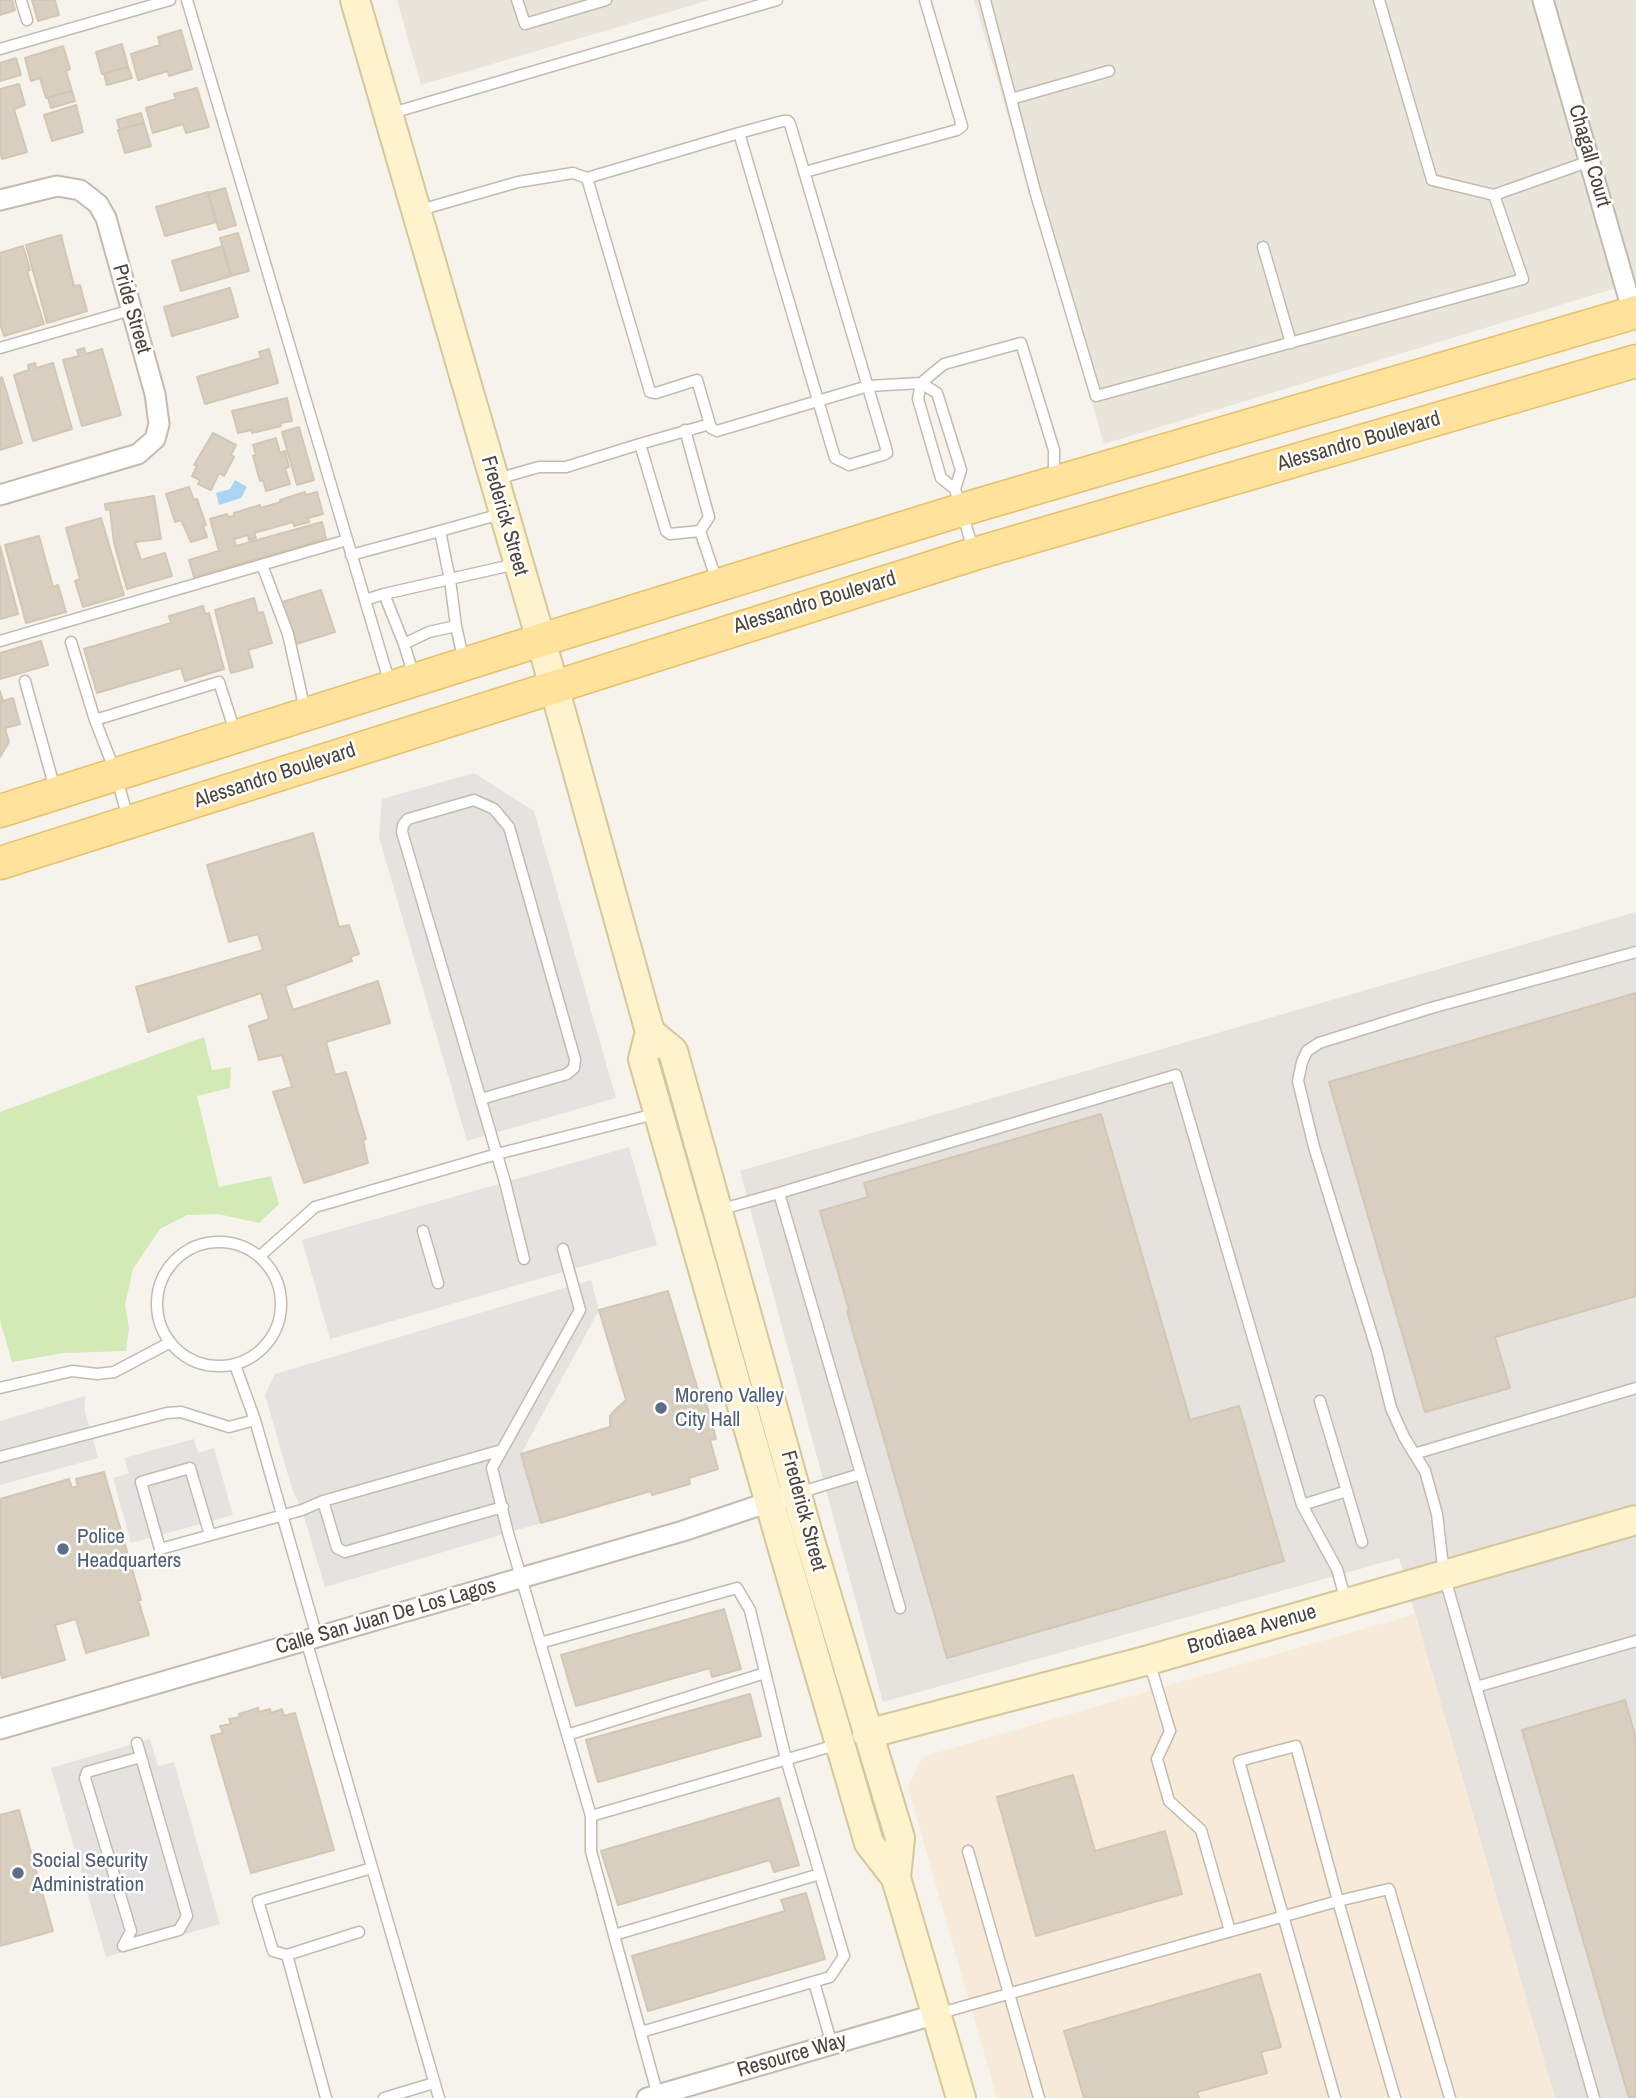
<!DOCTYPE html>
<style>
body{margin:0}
canvas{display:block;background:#f6f3ec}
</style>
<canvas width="1636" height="2098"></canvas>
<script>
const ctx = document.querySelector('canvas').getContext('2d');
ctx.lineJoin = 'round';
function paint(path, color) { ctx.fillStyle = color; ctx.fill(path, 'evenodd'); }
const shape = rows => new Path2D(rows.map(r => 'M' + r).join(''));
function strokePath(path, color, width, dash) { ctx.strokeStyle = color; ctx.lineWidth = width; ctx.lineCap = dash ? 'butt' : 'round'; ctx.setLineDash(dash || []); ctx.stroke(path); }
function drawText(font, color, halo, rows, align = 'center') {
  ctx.font = font + ' "Archivo Narrow",sans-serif'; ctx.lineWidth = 5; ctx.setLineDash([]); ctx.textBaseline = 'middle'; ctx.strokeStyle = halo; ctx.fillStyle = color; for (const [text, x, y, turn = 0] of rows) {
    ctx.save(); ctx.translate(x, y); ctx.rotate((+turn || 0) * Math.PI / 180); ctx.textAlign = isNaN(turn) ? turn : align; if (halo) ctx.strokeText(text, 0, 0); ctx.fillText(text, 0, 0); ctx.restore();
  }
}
const residential = shape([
 [397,0,710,0,421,85],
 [974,0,1636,0,1636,282,1104,444]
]);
const commercial = shape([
 [1415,1614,1555,2098,997,2098,908,1787,922,1757]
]);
const industrial = shape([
 [1636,912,1636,2098,1555,2098,1399,1558,883,1702,740,1171]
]);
const green = shape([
 [204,1037,212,1070,231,1067,230,1088,197,1096,219,1187,271,1176,279,1204,259,1223,218,1214,187,1215,160,1229,133,1269,125,1305,129,1328,126,1351,64,1353,12,1362,0,1320,0,1112]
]);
const parking = shape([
 [474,773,534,811,616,1098,467,1141,379,837,382,799],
 [629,1147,657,1245,330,1339,302,1240],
 [591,1280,599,1310,521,1454,541,1523,325,1587,302,1510,292,1489,265,1395,275,1374],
 [85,1396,85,1411,98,1458,0,1485,0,1421],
 [194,1439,198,1453,214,1448,233,1515,131,1543,113,1478,129,1473,124,1458],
 [150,1739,158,1766,174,1762,220,1924,106,1957,51,1768]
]);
const water = shape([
 [235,480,247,487,241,498,219,505,216,493,230,489]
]);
const building = shape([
 [0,0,12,0,15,10,0,15,0,0],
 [32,0,55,0,59,15,38,21,32,0],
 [181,30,192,69,169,76,168,71,138,80,131,54,160,45,158,37,181,30],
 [122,44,128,67,102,74,96,52,122,44],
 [63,46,70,69,66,71,72,91,46,98,40,78,31,81,25,58,63,46],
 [16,58,21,75,0,81,0,63,16,58],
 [128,67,132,78,107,85,104,74,128,67],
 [19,84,25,105,14,109,27,152,2,159,0,151,0,89,19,84],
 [197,88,209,127,186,133,183,124,153,133,146,108,176,99,174,94,197,88],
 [72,91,75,101,51,108,48,98,72,91],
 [76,105,83,132,52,141,44,115,76,105],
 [141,113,144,123,120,130,117,120,141,113],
 [144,123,151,146,125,153,118,130,144,123],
 [225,188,236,225,219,230,208,193,225,188],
 [208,192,216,222,165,236,156,207,208,192],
 [238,233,249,271,231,276,220,238,238,233],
 [61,235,74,286,80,285,87,311,47,323,26,245,61,235],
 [23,246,30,270,27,271,44,324,4,336,0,323,0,253,23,246],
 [223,246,231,276,181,291,172,261,223,246],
 [230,288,238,317,172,336,164,307,230,288],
 [84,348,86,354,102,349,121,415,82,426,63,360,79,356,77,350,84,348],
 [269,349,278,383,205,404,197,377,261,358,259,352,269,349],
 [35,363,36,368,53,363,72,429,33,441,14,375,29,370,28,365,35,363],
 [2,377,22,443,0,450,0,378,2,377],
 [287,398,292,421,280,423,281,426,252,433,252,430,238,433,232,411,287,398],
 [299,427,314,480,297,485,282,432,299,427],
 [213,433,236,445,231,455,234,457,224,476,219,473,211,490,198,484,200,480,192,476,197,466,194,465,213,433],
 [276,438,280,453,285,451,289,467,285,468,290,484,266,491,263,480,260,481,253,456,256,455,253,445,276,438],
 [189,487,194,500,197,499,206,525,203,526,207,537,191,542,181,520,175,522,166,494,189,487],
 [305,492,306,495,317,492,323,514,308,518,309,522,294,526,293,522,254,533,256,538,249,540,248,535,234,539,236,546,322,522,326,539,194,577,189,560,219,551,210,519,227,514,228,517,234,516,234,513,260,505,261,508,281,502,280,500,305,492],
 [154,496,161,539,135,542,141,560,165,553,172,576,127,589,114,543,110,509,106,510,105,504,154,496],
 [101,518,124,595,83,607,75,581,80,579,66,528,101,518],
 [39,536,53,587,58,585,66,612,26,623,5,545,39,536],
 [0,546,18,614,0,619,0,546],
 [321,590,335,632,293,645,279,603,321,590],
 [254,598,258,613,263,612,272,643,248,650,253,667,231,673,215,610,254,598],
 [203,606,205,614,209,613,224,669,185,681,181,668,97,693,84,649,171,623,169,616,203,606],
 [41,641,48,665,0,679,0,653,41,641],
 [0,691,3,701,13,698,20,724,5,728,9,742,0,757,0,691],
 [313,833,339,927,349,925,359,954,350,957,352,961,285,986,293,1010,378,981,390,1023,326,1042,335,1075,346,1072,366,1139,363,1140,368,1163,304,1183,273,1092,292,1087,282,1055,259,1060,249,1026,269,1019,261,993,148,1032,136,987,263,950,258,934,229,942,207,865,313,833],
 [1636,993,1636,1296,1495,1337,1510,1388,1425,1412,1329,1082,1636,993],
 [1101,1114,1190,1420,1239,1406,1284,1561,947,1658,847,1311,849,1310,820,1211,868,1197,864,1183,1101,1114],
 [668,1291,701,1400,705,1399,716,1439,710,1440,718,1469,689,1478,690,1484,652,1495,651,1491,541,1523,521,1454,610,1427,610,1416,614,1411,626,1400,599,1310,668,1291],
 [104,1472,141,1600,138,1600,149,1635,86,1653,76,1619,55,1625,65,1660,2,1678,0,1669,0,1499,69,1479,72,1488,78,1486,76,1479,104,1472],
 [724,1609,741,1669,712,1677,710,1668,576,1706,561,1655,724,1609],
 [750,1694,761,1736,598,1782,586,1740,750,1694],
 [1625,1700,1636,1738,1636,2098,1629,2098,1522,1730,1625,1700],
 [258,1708,259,1712,270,1709,271,1713,282,1709,284,1716,295,1713,334,1850,251,1873,211,1736,223,1733,220,1726,231,1724,229,1719,240,1717,239,1714,258,1708],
 [1073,1775,1095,1851,1165,1831,1182,1894,1036,1936,997,1797,1073,1775],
 [779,1798,799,1865,774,1872,770,1860,618,1905,601,1851,779,1798],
 [19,1810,53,1931,0,1946,0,1815,19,1810],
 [806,1893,825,1959,648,2011,632,1956,785,1911,781,1900,806,1893],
 [1260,1974,1281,2047,1261,2052,1267,2073,1197,2092,1199,2098,1084,2098,1064,2031,1260,1974]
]);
const lane = shape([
 [21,0,27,20],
 [187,0,390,684],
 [517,0,525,24,606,0],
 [985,0,1035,191,1096,396,1523,279,1494,195,1590,161],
 [1379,0,1432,180,1494,195],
 [0,49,170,0],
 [1011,99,1109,71],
 [392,113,777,0],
 [805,172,957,130,962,126,925,0],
 [587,178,650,392,656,393,697,380,711,428,717,431,868,386,921,383,944,364,1021,343,1054,450,1054,479],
 [420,210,518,182,573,173,587,178,739,133,783,121,788,121,790,124,886,448,887,453,883,455,849,465,835,458,739,133],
 [1263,247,1291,343],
 [0,348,131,310],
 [921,383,937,393,961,470,955,489,973,549],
 [921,383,918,399,941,478,955,489],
 [685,430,709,517,700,531],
 [640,444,710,424],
 [497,479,539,467,566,467,640,444,666,531,670,534,700,531,717,581],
 [351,555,440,531],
 [262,565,288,634,305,710],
 [384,594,516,564],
 [365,600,384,594,404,644],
 [456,626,450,580,440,531,501,514],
 [0,641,347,540],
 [71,642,95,720,116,774,128,819],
 [414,676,404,644,429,632,456,626,464,662],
 [25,681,55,789],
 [95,720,219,682,235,732],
 [481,1099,567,1074,574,1068,575,1059,509,827,494,809,474,800,408,819,403,825,402,832,505,1182,524,1259],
 [719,1210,779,1193],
 [423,1231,438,1283],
 '157 1304a62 62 0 1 1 124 0a62 62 0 1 1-124 0Z',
 [563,1249,580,1310,492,1468,508,1533,591,1816,591,1851,658,2096],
 [260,1256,315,1207,497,1154,655,1114],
 [235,1365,255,1420,317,1637],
 [0,1388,72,1371,97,1374,114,1372,169,1343],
 [1320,1401,1362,1542],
 [1414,1454,1636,1388],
 [0,1457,167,1413,181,1412,229,1427,255,1420],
 [861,1474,900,1608],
 [798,1493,861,1474,779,1193,1176,1075,1302,1505,1337,1569,1346,1601],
 [323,1501,502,1450],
 [1302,1505,1347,1491],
 [210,1535,190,1468,141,1482,160,1549,302,1510,323,1501,337,1548,345,1552,503,1507],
 [306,1640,439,2098],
 [540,1643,737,1588,750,1610,786,1759,844,1956,830,1977,641,2032],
 [1149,1661,1170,1731,1157,1759,1169,1801,1201,1830,1230,1931],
 [1476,1687,1636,1641],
 [567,1735,765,1673],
 [137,1743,187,1916,179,1930,123,1946,131,1931,85,1778,87,1772,141,1757],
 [591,1816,836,1745],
 [968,1851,1039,2098],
 [614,1935,820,1874],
 [287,1955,359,1932],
 [814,1982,832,2045],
 [937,2014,1338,1901,1389,1889,1450,2098],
 [326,2098,287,1955,273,1951,258,1901,372,1868],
 [384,2098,434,2083],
 [1335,2098,1239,1761,1296,1746,1338,1901,1395,2098],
 [1594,2098,1444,1575,1437,1514,1425,1471,1404,1437,1391,1408,1377,1351,1314,1147,1298,1081,1302,1062,1307,1051,1319,1043,1431,1008,1636,952]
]);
const street = shape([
 [1543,0,1633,313],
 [0,200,57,186,80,190,98,204,106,218,155,394,159,424,155,439,138,454,0,495],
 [0,1729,683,1531,781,1498],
 [647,2098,937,2014]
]);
const secondary = shape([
 [355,0,541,640,650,1032,643,1059,781,1542,869,1843,896,1878,961,2098],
 [650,1032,673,1051,808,1534,900,1838,896,1878],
 [867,1734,1149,1660,1636,1520]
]);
const primary = shape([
 [0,811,541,640,961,510,1636,312],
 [0,863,974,554,1636,361]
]);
const markers = [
 [661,1408,7,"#5c6f8a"],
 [63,1549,7,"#5c6f8a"],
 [18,1873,7,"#5c6f8a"]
];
const streetNames = [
 ["Chagall Court",1589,156,74],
 ["Pride Street",131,309,74],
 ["Alessandro Boulevard",1359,442,-16],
 ["Frederick Street",504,516,74],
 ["Alessandro Boulevard",815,603,-17],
 ["Alessandro Boulevard",275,776,-18],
 ["Frederick Street",803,1511,75],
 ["Calle San Juan De Los Lagos",386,1617,-16],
 ["Brodiaea Avenue",1252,1630,-16],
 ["Resource Way",792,2056,-16]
];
const serviceNames = [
 ["Moreno Valley",675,1396],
 ["City Hall",675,1420],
 ["Police",77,1537],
 ["Headquarters",77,1561],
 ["Social Security",32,1861],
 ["Administration",32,1885]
];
paint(residential, '#eae5da');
paint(commercial, '#f7ead8');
paint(industrial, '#e6e2dd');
paint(green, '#d2eab5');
paint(parking, '#e5e3e0');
paint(water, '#a9d4f2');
paint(building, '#d8cfc1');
strokePath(building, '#d3c7b4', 2);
strokePath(lane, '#c2bbae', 13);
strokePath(street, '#c2bbae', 23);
strokePath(secondary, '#d6c79b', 32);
strokePath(primary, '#e6c16a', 35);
strokePath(lane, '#fff', 10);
strokePath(street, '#fff', 19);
strokePath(secondary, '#fff3cd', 28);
strokePath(primary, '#ffe39c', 32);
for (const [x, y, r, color] of markers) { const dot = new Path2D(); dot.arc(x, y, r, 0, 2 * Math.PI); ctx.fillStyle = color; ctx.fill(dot); strokePath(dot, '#fff', 2.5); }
drawText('21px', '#4b4439', '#fff', streetNames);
drawText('21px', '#4e5e75', '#fff', serviceNames, 'left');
</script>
